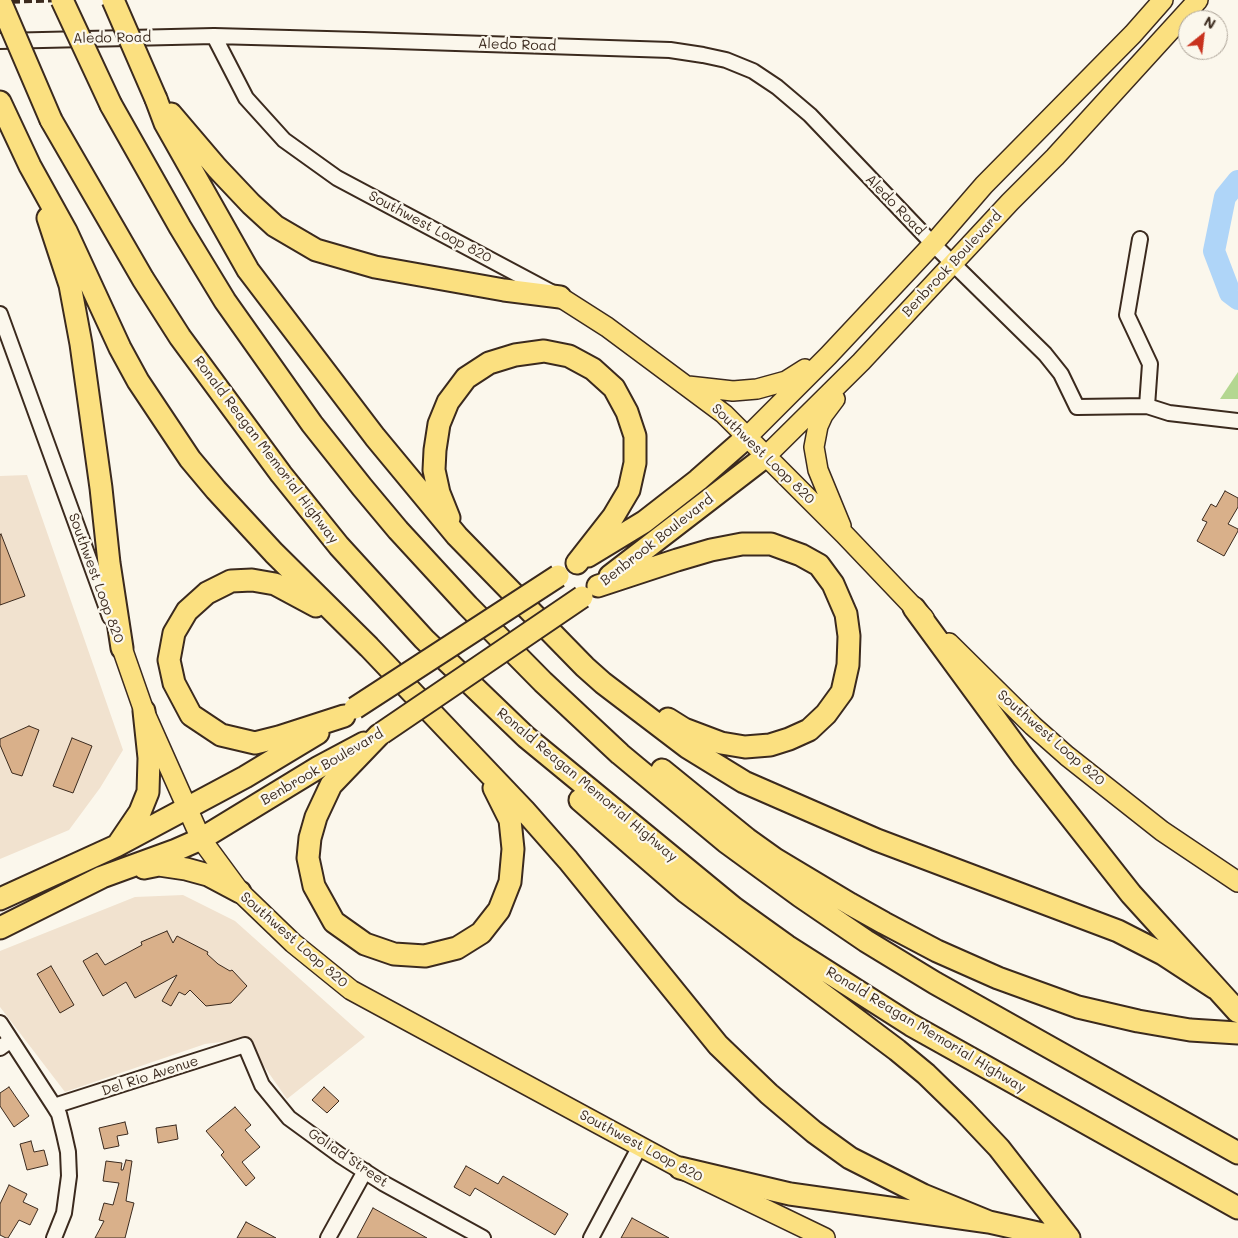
<!DOCTYPE html>
<style>
body{margin:0}
#map{position:relative;width:1238px;height:1238px;overflow:hidden;background:#fbf7ec;font-family:Mali,sans-serif}
canvas{display:block}
.north{position:absolute;left:1178px;top:10px;width:50px;height:50px;box-sizing:border-box;background:#fbf7ec;border:1px solid #aea59a;border-radius:50%;rotate:29deg;font-size:14px;font-weight:700;line-height:20px;text-align:center;color:#3b2a1e}
.north::after{content:'';display:block;margin:auto;width:18px;height:22px;background:#c8321e;clip-path:polygon(50% 0,100% 100%,50% 72%,0 100%)}
</style>
<div id="map">
<canvas width="1238" height="1238"></canvas>
<div class="north">N</div>
</div>
<script>
const ctx = document.querySelector('canvas').getContext('2d');
ctx.lineJoin = 'round';
function paint(path, color) { ctx.fillStyle = color; ctx.fill(path, 'evenodd'); }
const shape = rows => new Path2D(rows.map(r => 'M' + r).join(''));
function strokePath(path, color, width, dash) { ctx.strokeStyle = color; ctx.lineWidth = width; ctx.lineCap = dash ? 'butt' : 'round'; ctx.setLineDash(dash || []); ctx.stroke(path); }
function drawText(font, color, halo, rows, align = 'center') {
  ctx.font = font + ' Mali,sans-serif'; ctx.lineWidth = 4.5; ctx.setLineDash([]); ctx.textBaseline = 'middle'; ctx.strokeStyle = halo; ctx.fillStyle = color; for (const [text, x, y, turn = 0] of rows) {
    ctx.save(); ctx.translate(x, y); ctx.rotate((+turn || 0) * Math.PI / 180); ctx.textAlign = isNaN(turn) ? turn : align; if (halo) ctx.strokeText(text, 0, 0); ctx.fillText(text, 0, 0); ctx.restore();
  }
}
const built = shape([
 [27,475,123,750,100,788,69,830,0,859,0,476],
 [183,895,235,921,365,1037,287,1099,245,1039,205,1044,65,1092,0,1007,0,951,135,897]
]);
const green = shape([
 [1238,372,1238,399,1220,399]
]);
const river = shape([
 [1238,181,1225,197,1214,251,1230,293,1238,299]
]);
const building = shape([
 [1225,491,1238,498,1238,507,1228,524,1238,529,1238,531,1224,556,1197,541,1207,522,1202,520,1211,504,1216,507,1225,491],
 [1,534,25,596,0,605,0,535,1,534],
 [29,726,39,730,22,776,12,773,0,745,0,739,29,726],
 [72,738,92,746,73,793,53,786,72,738],
 [167,931,173,943,177,936,208,952,207,954,218,964,230,971,232,970,247,986,231,1003,206,1006,190,990,185,995,179,992,171,1006,162,1001,177,975,135,998,126,982,103,996,83,961,97,953,105,965,142,945,141,942,167,931],
 [51,966,74,1005,60,1013,37,974,51,966],
 [9,1087,29,1116,14,1127,0,1106,0,1093,9,1087],
 [324,1087,339,1101,327,1113,312,1100,324,1087],
 [235,1107,251,1125,245,1130,260,1147,242,1162,255,1178,246,1186,221,1155,224,1152,206,1131,235,1107],
 [125,1122,128,1134,117,1136,119,1146,104,1149,99,1128,125,1122],
 [176,1125,178,1139,158,1143,156,1128,176,1125],
 [31,1141,34,1152,44,1150,48,1165,27,1170,20,1144,31,1141],
 [126,1160,132,1161,126,1201,134,1203,125,1238,95,1238,104,1221,99,1220,104,1203,113,1205,119,1183,103,1181,106,1161,122,1163,121,1170,123,1170,126,1160],
 [466,1166,498,1184,503,1176,568,1214,555,1235,475,1188,470,1196,454,1187,466,1166],
 [9,1185,27,1194,23,1202,38,1209,30,1225,19,1220,8,1238,6,1238,0,1235,0,1204,9,1185],
 [373,1208,427,1238,357,1238,373,1208],
 [632,1218,669,1238,621,1238,632,1218],
 [246,1222,276,1238,237,1238,246,1222]
]);
const minor = shape([
 [214,36,246,98,284,140,337,178,551,292],
 [0,41,214,36,364,40,670,50,703,55,726,60,753,71,777,87,810,115,933,244,1045,354,1061,374,1077,407,1147,406,1169,413,1238,421],
 [1140,239,1127,315,1150,364,1147,406],
 [0,314,110,617],
 [0,1023,54,1106,59,1114,64,1134,68,1152,69,1176,64,1213,54,1238],
 [0,1048,11,1040],
 [54,1106,245,1045,262,1085,289,1118,341,1156,383,1183,483,1238],
 [328,1238,365,1171],
 [591,1238,640,1146]
]);
const major = shape([
 [560,297,607,327,724,414,844,534,924,618],
 [688,386,733,391,757,389,786,381,805,369],
 [835,399,823,415,818,426,814,447,818,470,841,526],
 [747,437,828,356,933,244,984,185,1133,34,1163,0],
 [766,456,861,362,1010,202,1055,157,1198,0],
 [949,643,1033,726,1067,756,1162,831,1238,882],
 [122,648,144,711,201,839,240,892,293,943,351,990,680,1168,825,1238]
]);
const highway = shape([
 [156,99,165,123,248,270,375,437,457,536,585,667,603,683,687,747,744,782,877,840,1118,931,1163,954,1215,988],
 [0,102,30,166,66,231,120,348,138,381,190,459,216,490,274,553,369,647,524,810,568,860,718,1045,769,1094,814,1132,850,1158,923,1195,989,1222],
 [111,105,180,227,225,301,312,424,362,487,398,530,468,606,543,682,620,754,726,842,800,896,866,941,935,983,1238,1153],
 [171,114,217,168,251,204,275,226,316,250,375,267,504,290,560,297],
 [51,120,143,279,180,337,281,474,339,546,424,639,526,737,734,908,787,946,911,1025,1238,1208],
 [48,218,70,285,81,344,101,488,109,563,122,648],
 [449,518,439,493,434,470,435,450,439,424,448,402,466,378,489,363,515,355,544,351,569,356,593,369,614,388,627,412,635,436,635,463,629,490,613,517,577,563],
 [588,556,644,522,698,480,747,437],
 [610,576,766,456],
 [598,586,677,560,711,550,742,544,771,544,801,555,819,565,833,584,846,614,849,636,848,665,842,692,826,714,809,730,789,739,770,745,745,747,721,743,684,729,668,719],
 [316,606,275,584,252,580,231,581,207,593,187,611,174,633,169,660,174,683,191,715,221,735,255,743,279,737,344,716],
 [914,608,1024,758,1131,894,1238,1012],
 [379,735,331,785,316,817,310,838,308,858,314,886,334,922,365,944,394,954,425,956,457,948,481,933,499,910,510,882,513,849,510,820,494,788],
 [662,770,747,839,775,859,850,904,884,923,937,951,998,978,1078,1007,1138,1021,1190,1030,1238,1033],
 [580,800,686,892,897,1050,926,1074,964,1111,999,1148,1069,1238],
 [119,843,140,812,148,792,149,758,144,711],
 [144,868,159,865,186,869,208,875,240,892],
 [0,899,116,846,245,777,318,733],
 [0,928,102,877,176,850,201,839,319,767,364,743],
 [680,1168,790,1194,989,1222,1060,1238]
]);
const rail = shape([
 [0,2,68,0]
]);
const highwayBridge = shape([
 [62,0,111,105],
 [113,0,156,99],
 [0,1,51,120],
 [355,708,558,576],
 [382,733,582,597]
]);
const streetNames = [
 ["Aledo Road",112,38,-1],
 ["Aledo Road",517,45,2],
 ["Aledo Road",895,205,46],
 ["Southwest Loop 820",430,227,28],
 ["Benbrook Boulevard",952,264,-47],
 ["Ronald Reagan Memorial Highway",266,450,53],
 ["Southwest Loop 820",763,454,44],
 ["Benbrook Boulevard",657,540,-38],
 ["Southwest Loop 820",96,578,70],
 ["Southwest Loop 820",1051,738,41],
 ["Benbrook Boulevard",322,767,-30],
 ["Ronald Reagan Memorial Highway",587,785,40],
 ["Southwest Loop 820",294,940,41],
 ["Ronald Reagan Memorial Highway",926,1030,31],
 ["Del Rio Avenue",150,1076,-18],
 ["Southwest Loop 820",641,1146,28],
 ["Goliad Street",348,1158,34]
];
paint(built, '#f1e2cf');
paint(green, '#b4d791');
strokePath(river, '#afd5f8', 22);
paint(building, '#d9b08a');
strokePath(building, '#3b2a1e', 1);
strokePath(minor, '#3b2a1e', 18);
strokePath(major, '#3b2a1e', 22);
strokePath(highway, '#3b2a1e', 25);
strokePath(minor, '#fbf7ec', 14);
strokePath(major, '#fbe080', 19);
strokePath(highway, '#fbe080', 21);
strokePath(rail, '#3b2a1e', 4, [8, 4]);
strokePath(highwayBridge, '#3b2a1e', 25, []);
strokePath(highwayBridge, '#fbe080', 21);
drawText('14px', '#3b2a1e', '#fbf7ec', streetNames);
</script>
